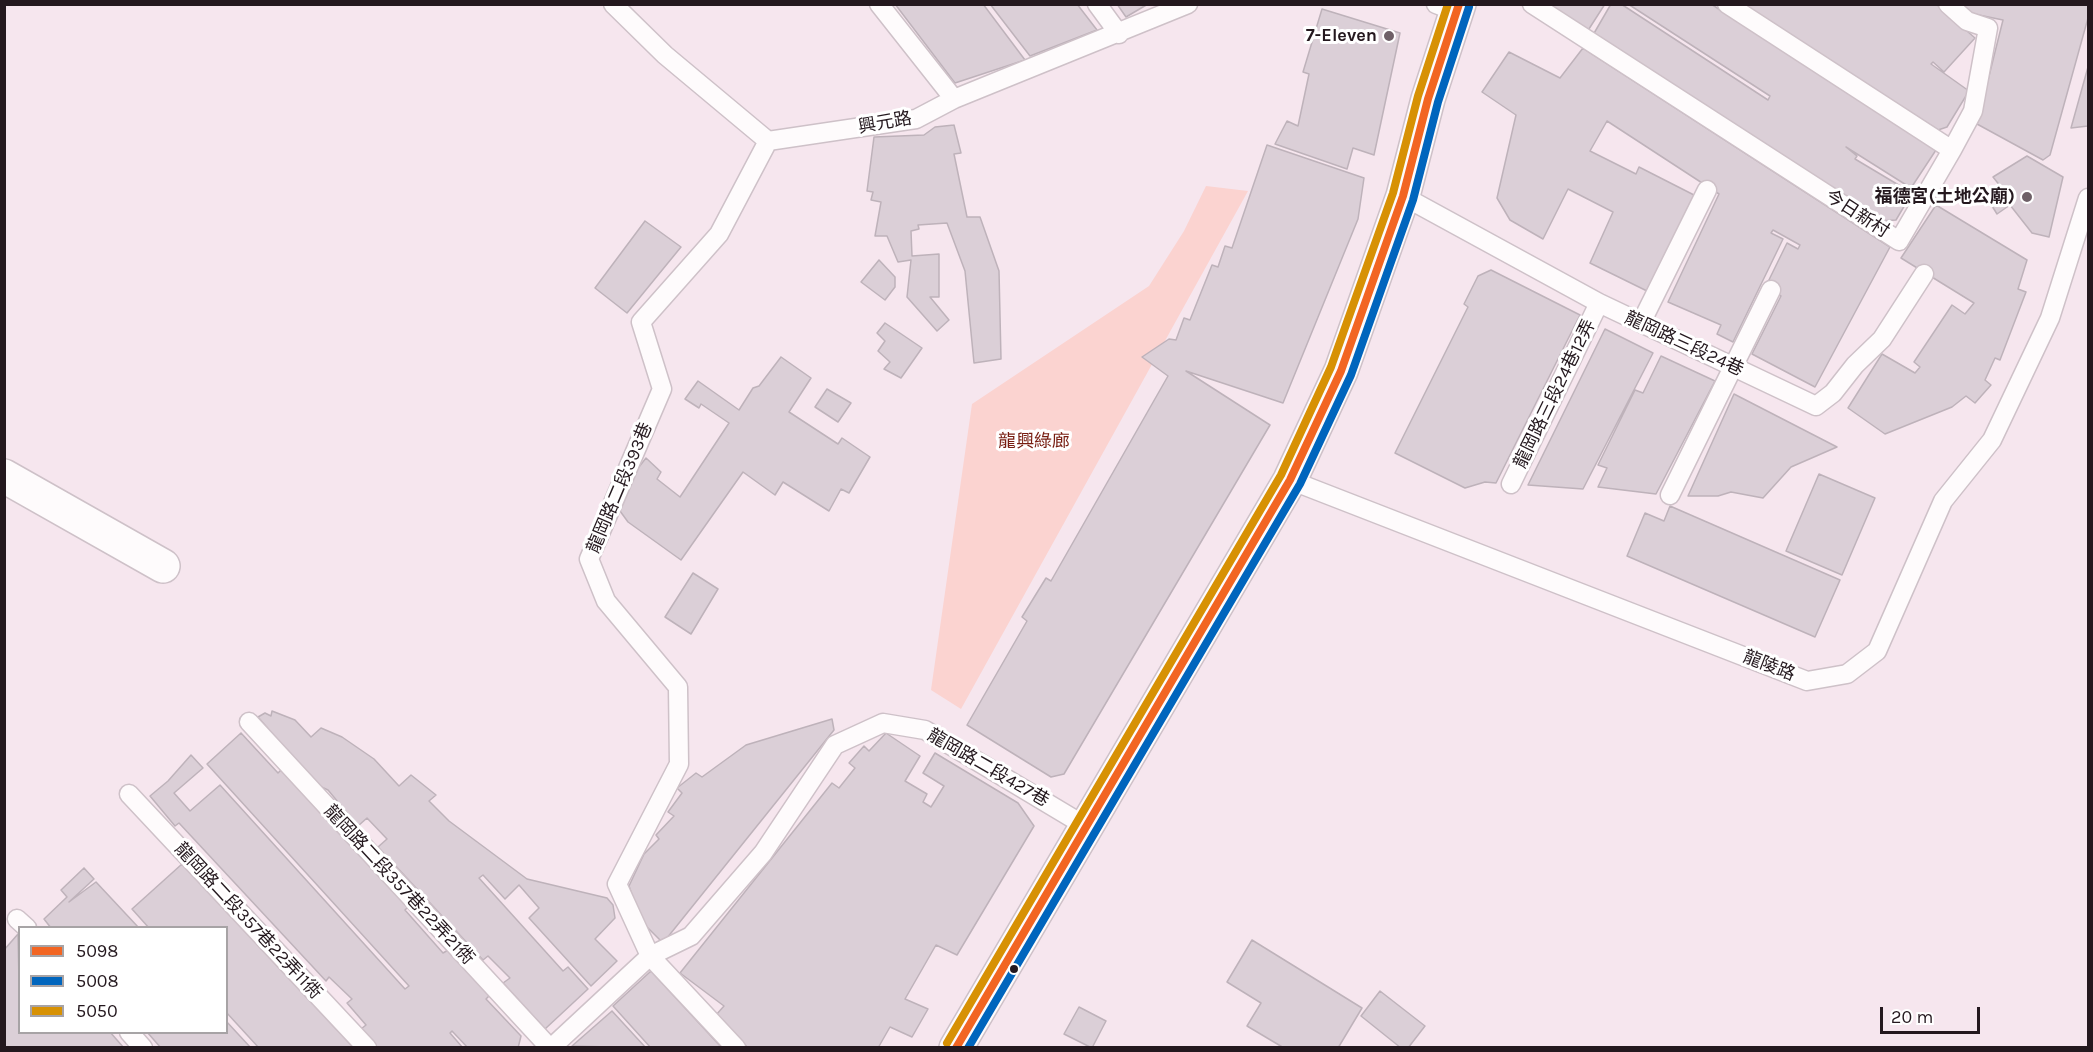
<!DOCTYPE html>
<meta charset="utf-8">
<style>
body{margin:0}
#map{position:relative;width:2093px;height:1052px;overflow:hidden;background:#f6e6ee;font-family:Karla,sans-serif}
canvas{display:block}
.frame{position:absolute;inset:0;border:6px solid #24181e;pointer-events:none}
.legend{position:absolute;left:18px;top:926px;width:210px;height:108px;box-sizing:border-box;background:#fff;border:2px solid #a7a3a5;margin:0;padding:8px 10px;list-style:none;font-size:18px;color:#24181e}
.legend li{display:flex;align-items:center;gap:12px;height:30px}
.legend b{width:30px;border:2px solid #a7a3a5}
.scale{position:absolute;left:1880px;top:1007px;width:100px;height:27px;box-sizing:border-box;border:3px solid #24181e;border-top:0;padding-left:8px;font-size:18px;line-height:21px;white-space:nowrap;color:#24181e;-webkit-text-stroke:4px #fff;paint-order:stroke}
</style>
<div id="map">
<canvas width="2093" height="1052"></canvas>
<div class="frame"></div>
<ul class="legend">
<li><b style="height:8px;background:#f26522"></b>5098</li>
<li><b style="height:8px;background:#0065bd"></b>5008</li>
<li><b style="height:8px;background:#d79104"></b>5050</li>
</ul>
<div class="scale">20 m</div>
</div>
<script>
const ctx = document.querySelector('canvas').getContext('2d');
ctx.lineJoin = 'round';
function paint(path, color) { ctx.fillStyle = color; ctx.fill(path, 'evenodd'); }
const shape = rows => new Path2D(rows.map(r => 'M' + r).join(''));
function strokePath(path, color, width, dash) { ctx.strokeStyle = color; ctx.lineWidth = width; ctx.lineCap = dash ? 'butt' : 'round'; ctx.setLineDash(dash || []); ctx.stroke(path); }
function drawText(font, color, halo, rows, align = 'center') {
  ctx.font = font + ' Karla,"Noto Sans TC",sans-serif'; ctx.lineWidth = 6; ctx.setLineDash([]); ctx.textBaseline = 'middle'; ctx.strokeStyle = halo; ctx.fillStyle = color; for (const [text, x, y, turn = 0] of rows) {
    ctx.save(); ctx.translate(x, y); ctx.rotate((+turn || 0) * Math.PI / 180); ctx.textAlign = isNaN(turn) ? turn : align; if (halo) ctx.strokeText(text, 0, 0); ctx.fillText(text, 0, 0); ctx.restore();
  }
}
const green = shape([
 [1206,186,1248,191,961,709,931,690,972,404,1149,286,1184,231]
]);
const building = shape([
 [895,4,983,4,1025,60,955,83,895,4],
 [990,4,1077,4,1097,30,1030,56,990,4],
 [1117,4,1148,4,1126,17,1117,4],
 [1546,4,1605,4,1587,32,1546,4],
 [1611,4,1621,4,1768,100,1770,96,1628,4,1711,4,1936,150,1911,188,1846,147,1857,156,1855,159,1912,193,1896,220,1879,221,1593,35,1611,4],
 [1742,4,1936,4,1975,38,1944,72,1933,62,1931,64,1969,91,1947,127,1938,130,1742,4],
 [1960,4,2088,4,2088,18,2050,155,2043,160,1977,124,2003,20,1969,13,1960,4],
 [1322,9,1400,33,1374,155,1353,148,1347,169,1275,144,1287,121,1298,126,1309,74,1303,72,1322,9],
 [1583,48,1890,247,1815,387,1752,354,1781,296,1765,288,1787,243,1798,249,1800,245,1773,230,1771,233,1783,239,1733,342,1717,334,1721,325,1668,302,1719,194,1607,121,1590,151,1636,174,1639,167,1694,195,1647,291,1590,263,1613,212,1568,189,1543,239,1510,220,1497,198,1516,115,1482,92,1509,52,1560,78,1583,48],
 [2088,67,2088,126,2071,128,2088,67],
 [954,125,961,153,954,154,967,217,980,217,999,271,1001,359,974,363,965,271,947,223,918,225,919,229,911,231,912,256,939,254,939,297,930,297,949,320,937,331,907,297,911,260,898,262,887,236,875,236,881,202,871,200,873,192,867,191,874,137,924,135,935,127,954,125],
 [1267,145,1364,178,1358,219,1283,403,1186,371,1270,425,1064,774,1051,777,967,725,1027,621,1022,617,1046,578,1051,581,1168,376,1142,357,1169,339,1176,340,1184,318,1190,320,1212,265,1218,267,1225,246,1232,248,1267,145],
 [2027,156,2063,177,2049,237,2032,233,2010,205,1997,214,1987,198,2001,187,1993,177,2027,156],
 [1936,205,2027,260,2018,289,2026,292,2000,360,1995,358,1985,380,1991,385,1975,403,1966,396,1952,407,1885,434,1848,408,1882,354,1915,373,1920,367,1914,362,1952,305,1965,314,1974,303,1901,258,1936,205],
 [645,221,681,247,627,313,595,288,645,221],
 [879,260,895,277,895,287,885,300,861,282,879,260],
 [1491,270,1580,315,1496,483,1485,482,1465,488,1395,453,1468,307,1464,304,1478,276,1491,270],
 [885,323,922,348,901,378,884,369,890,362,878,351,885,341,877,333,885,323],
 [1605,329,1653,353,1583,489,1528,485,1605,329],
 [1661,356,1715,381,1656,494,1598,487,1607,468,1598,465,1635,390,1643,393,1661,356],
 [781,357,811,378,789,412,838,444,842,438,870,457,849,493,841,489,829,511,783,482,775,495,743,472,681,560,628,522,620,511,635,472,646,458,661,472,657,479,680,497,729,423,701,404,699,408,685,399,698,381,739,410,753,388,759,386,781,357],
 [827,389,851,403,838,422,815,407,827,389],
 [1734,394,1837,447,1791,467,1763,498,1731,492,1718,496,1688,496,1734,394],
 [1819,474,1875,498,1842,575,1786,551,1819,474],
 [1670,506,1840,580,1815,637,1627,556,1645,513,1664,521,1670,506],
 [693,573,718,589,691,634,665,617,693,573],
 [272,711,295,720,311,737,321,728,342,737,374,759,399,786,411,775,436,795,429,801,449,821,527,879,607,898,613,905,615,918,595,939,617,961,591,986,529,918,539,908,519,885,505,899,483,875,479,878,563,971,568,967,588,989,545,1029,503,983,510,978,488,956,483,960,378,847,387,839,367,818,358,826,328,790,315,784,258,717,265,713,271,716,272,711],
 [832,719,834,730,663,943,641,921,629,886,644,854,659,839,656,835,674,816,668,812,682,793,677,788,696,773,702,777,746,745,832,719],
 [241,733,278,773,282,769,409,906,405,910,443,953,450,949,491,994,486,999,521,1036,518,1048,468,1048,452,1031,450,1033,463,1048,377,1048,361,1029,366,1025,347,1003,352,999,329,977,326,981,179,823,175,826,150,796,168,781,191,755,203,768,174,793,190,811,220,785,405,989,409,986,207,764,241,733],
 [886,733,920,756,905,781,927,794,923,802,931,807,944,786,923,773,935,753,1018,803,1034,826,957,955,936,945,905,999,928,1009,912,1037,890,1027,878,1048,748,1048,716,1015,724,1006,680,973,832,783,839,788,855,768,849,763,864,746,869,751,886,733],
 [182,864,354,1048,259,1048,226,1012,226,928,149,928,132,909,182,864],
 [84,868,94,879,69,902,96,882,139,928,51,928,44,919,67,897,61,890,84,868],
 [18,934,20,1032,110,1032,124,1048,4,1048,4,950,18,934],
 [1252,940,1362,1008,1338,1048,1284,1048,1247,1026,1261,1003,1227,982,1252,940],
 [651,971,722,1048,651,1048,613,1006,651,971],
 [1380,991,1425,1026,1408,1048,1401,1048,1361,1016,1380,991],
 [1079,1007,1106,1021,1092,1048,1064,1034,1079,1007],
 [612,1011,646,1048,572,1046,612,1011],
 [226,1021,251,1048,161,1048,147,1032,226,1032,226,1021]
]);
const service = shape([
 [613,4,665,55,768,141,916,119,954,99,1188,4],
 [879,4,954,99],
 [1097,4,1119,34],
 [1436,4,1457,12],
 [1532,4,1899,241,1952,150,1727,4],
 [1948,4,1967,21,1988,28,1973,111,1952,150],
 [1403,196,1599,303,1816,406,1833,393,1855,365,1882,339,1924,274],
 [1641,323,1707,190],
 [1290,480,1807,681,1847,674,1877,651,1943,501,1992,440,2050,318,2088,198],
 [1511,484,1599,303],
 [1670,495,1771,290],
 [249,722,550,1048],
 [129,794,367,1048],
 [17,919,27,928],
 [129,1032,143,1048],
 [551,1048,650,956,691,936,763,853,835,745,883,723,925,730,1087,827],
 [736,1048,650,956,617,884,679,764,678,687,606,601,589,559,662,389,641,322,719,234,768,141]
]);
const minor = shape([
 [4,476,163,566]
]);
const secondary = shape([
 [956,1048,1290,480,1341,371,1403,196,1428,99,1459,4]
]);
const bus1 = shape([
 [956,1048,1290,480,1341,371,1403,196,1428,99,1459,4]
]);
const bus2 = shape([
 [968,1048,1300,484,1351,375,1413,200,1438,102,1469,7]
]);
const bus3 = shape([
 [947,1043,1281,475,1331,367,1393,193,1418,96,1448,4]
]);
const markers = [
 [1389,36,6,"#6e6067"],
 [2027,197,6,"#6e6067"],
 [1014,969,5,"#24181e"]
];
const poiNames = [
 ["7-Eleven",1377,36],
 ["福德宮(土地公廟)",2015,197]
];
const streetNames = [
 ["興元路",885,123,-10],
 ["今日新村",1857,214,33],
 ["龍岡路三段24巷",1684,344,25],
 ["龍岡路三段24巷12弄",1555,394,-64],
 ["龍岡路二段393巷",620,488,-67],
 ["龍陵路",1769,666,21],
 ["龍岡路二段427巷",988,768,30],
 ["龍岡路二段357巷22弄21衖",399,885,47],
 ["龍岡路二段357巷22弄11衖",248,921,47]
];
const parkNames = [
 ["龍興綠廊",1034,442]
];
paint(green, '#fbd3d0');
paint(building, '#dbcfd7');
strokePath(building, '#beb2ba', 1.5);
strokePath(service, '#cec1c8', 21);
strokePath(minor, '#cec1c8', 36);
strokePath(secondary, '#cec1c8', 36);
strokePath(service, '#fefbfc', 18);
strokePath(minor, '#fefbfc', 33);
strokePath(secondary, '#fefbfc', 33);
strokePath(bus1, '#f26522', 8);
strokePath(bus2, '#0065bd', 8);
strokePath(bus3, '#d79104', 8);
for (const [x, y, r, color] of markers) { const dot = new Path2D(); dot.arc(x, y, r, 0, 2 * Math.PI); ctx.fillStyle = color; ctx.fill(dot); strokePath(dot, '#fff', 2); }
drawText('bold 18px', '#24181e', '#fff', poiNames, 'right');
drawText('18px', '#24181e', '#fff', streetNames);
drawText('18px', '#771d11', '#fff', parkNames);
</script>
